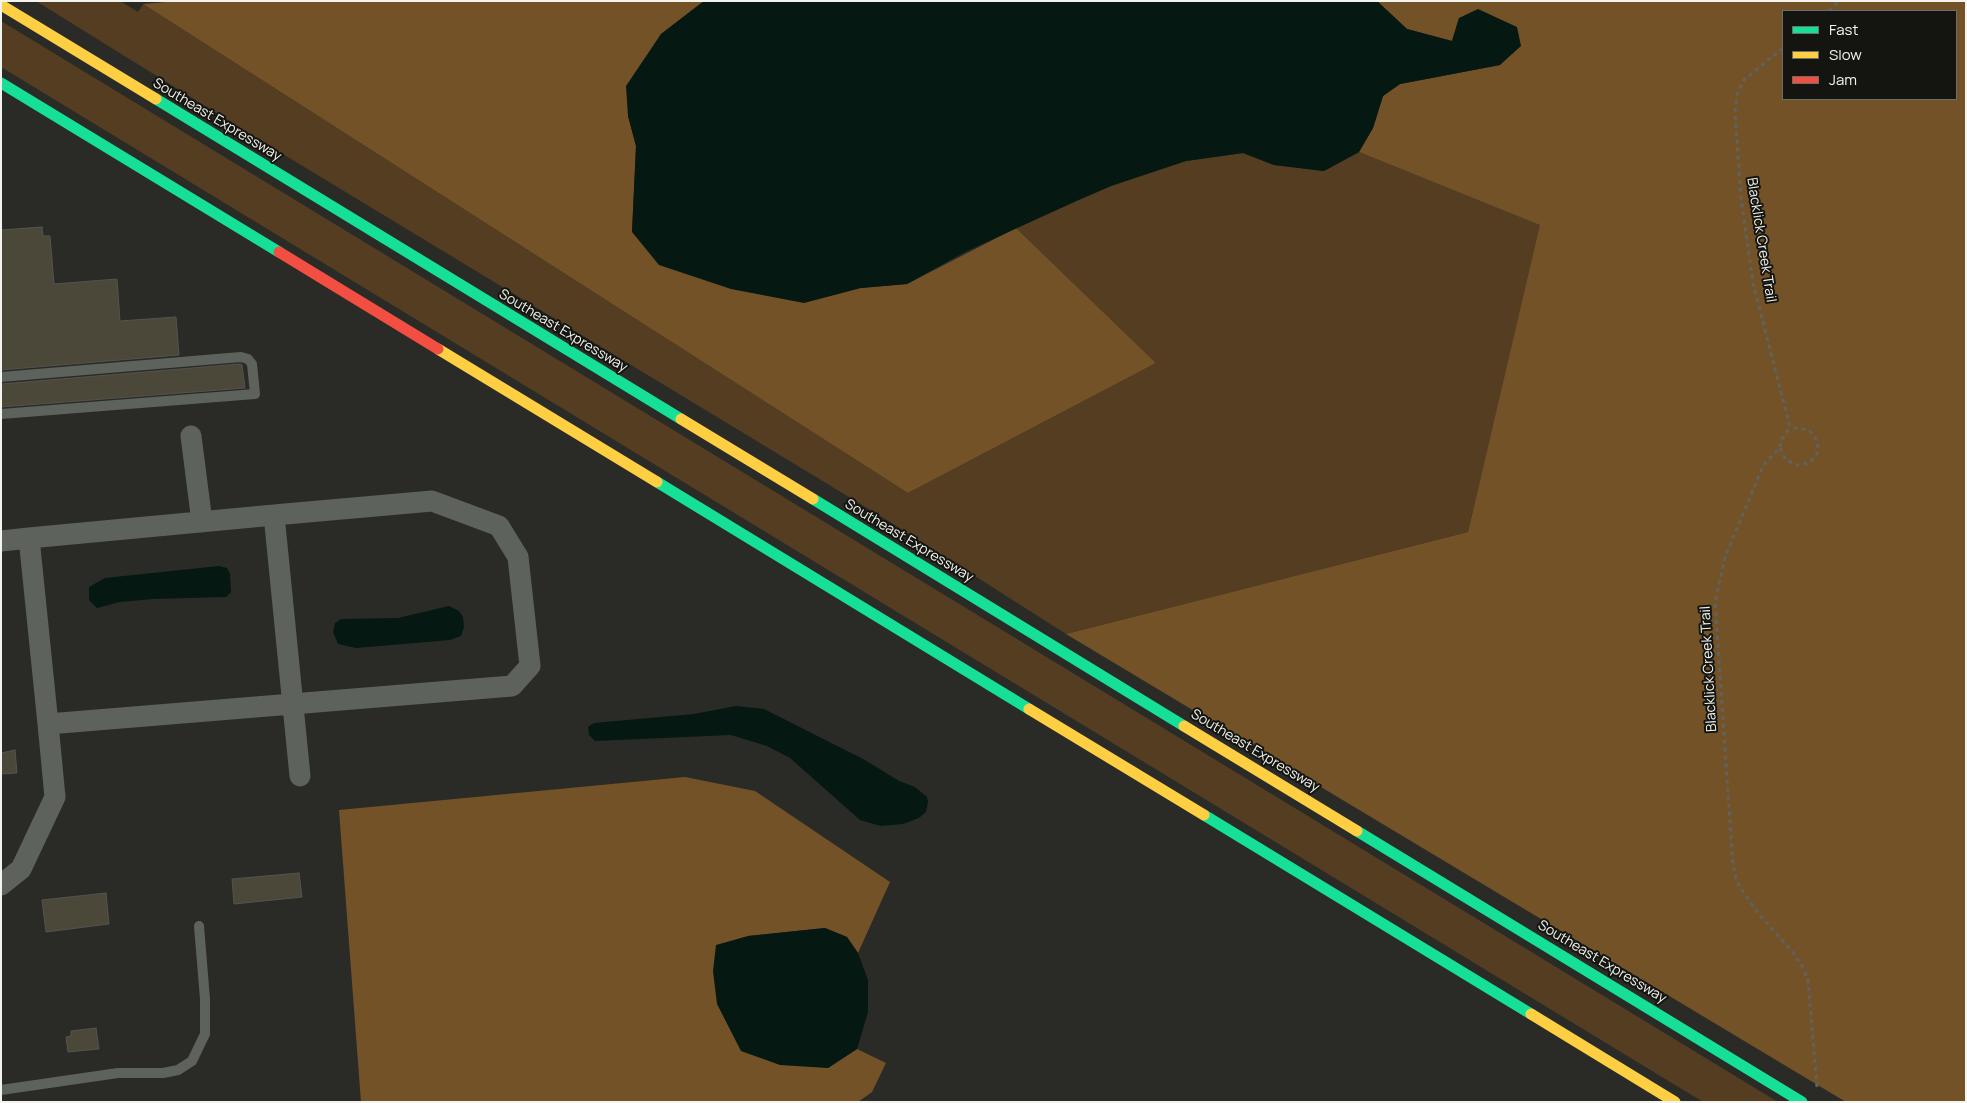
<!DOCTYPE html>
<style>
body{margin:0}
#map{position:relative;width:1967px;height:1103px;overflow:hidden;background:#2a2b26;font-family:Manrope,sans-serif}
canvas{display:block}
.frame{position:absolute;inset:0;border:2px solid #f2f4ed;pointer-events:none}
.legend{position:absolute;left:1782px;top:10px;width:175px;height:90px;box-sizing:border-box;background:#141511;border:1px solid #6d6e69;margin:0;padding:6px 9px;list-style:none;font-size:15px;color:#f2f4ed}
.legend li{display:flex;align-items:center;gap:10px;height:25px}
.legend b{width:25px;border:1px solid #6d6e69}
</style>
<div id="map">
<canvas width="1967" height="1103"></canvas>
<div class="frame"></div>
<ul class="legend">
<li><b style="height:6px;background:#16e098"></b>Fast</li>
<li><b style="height:6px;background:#ffcf43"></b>Slow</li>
<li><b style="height:6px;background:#f24e42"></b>Jam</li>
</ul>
</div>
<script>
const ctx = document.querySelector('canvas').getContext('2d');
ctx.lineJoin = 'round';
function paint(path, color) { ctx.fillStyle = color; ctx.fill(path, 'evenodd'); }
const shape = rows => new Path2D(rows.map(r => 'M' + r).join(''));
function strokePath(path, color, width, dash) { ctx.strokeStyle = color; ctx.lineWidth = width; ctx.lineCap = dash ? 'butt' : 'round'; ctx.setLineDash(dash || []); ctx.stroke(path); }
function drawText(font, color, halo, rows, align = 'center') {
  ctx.font = font + ' Manrope,sans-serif'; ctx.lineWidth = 4; ctx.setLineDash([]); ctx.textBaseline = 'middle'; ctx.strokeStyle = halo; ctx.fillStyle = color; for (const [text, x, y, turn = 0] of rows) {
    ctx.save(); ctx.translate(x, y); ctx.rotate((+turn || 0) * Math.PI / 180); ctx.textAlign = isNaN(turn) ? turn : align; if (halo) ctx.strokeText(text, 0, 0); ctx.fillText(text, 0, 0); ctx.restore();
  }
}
const green = shape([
 [36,1,120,1,138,12,143,4,908,493,1156,363,1016,228,1111,186,1186,161,1243,153,1274,165,1324,171,1359,152,1541,225,1468,532,1066,634,887,520,263,142],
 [1,21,1778,1102,1703,1102,1,67]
]);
const forest = shape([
 [178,1,704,1,661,34,628,116,636,146,632,232,861,288,907,284,1016,228,1156,363,908,493,143,4],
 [1377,1,1966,1,1966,1102,1846,1102,1066,634,1468,532,1540,225,1359,152,1373,128,1383,96,1400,84,1500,65,1459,18,1452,41,1407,29],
 [1783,11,1956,11,1956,99,1783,99],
 [685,777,755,791,890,882,858,953,847,937,825,928,748,936,828,1068,857,1049,886,1063,872,1092,858,1102,361,1102,339,810]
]);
const water = shape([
 [704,1,1377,1,1407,29,1452,41,1459,18,1478,9,1517,27,1521,46,1500,65,1400,84,1383,96,1373,128,1359,152,1324,171,1274,165,1243,153,1186,161,1111,186,1076,201,965,252,907,284,861,288,804,303,731,289,659,265,632,232,636,146,628,116,626,86,661,34],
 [219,566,227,568,230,574,231,592,226,597,153,599,120,602,97,608,89,600,89,587,105,578],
 [449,606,459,611,463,617,464,627,461,636,450,640,356,648,338,644,333,632,335,623,341,619,398,618],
 [736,706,764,709,865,760,899,781,915,787,927,797,928,802,926,812,919,818,903,824,881,826,860,820,790,758,767,746,731,735,595,741,589,735,588,727,594,723,694,714],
 [825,928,847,937,858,953,868,980,868,1012,857,1049,828,1068,780,1065,741,1051,717,1004,713,971,716,945,748,936]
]);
const building = shape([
 [42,227,43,236,50,236,54,284,117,279,120,321,176,317,179,355,1,370,1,230,42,227],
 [240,364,242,365,245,388,1,407,1,384,240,364],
 [15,750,17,773,1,774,1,753,15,750],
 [299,873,302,897,234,904,232,879,299,873],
 [106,893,109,924,46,932,42,900,106,893],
 [96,1028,99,1049,68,1052,66,1037,71,1036,71,1031,96,1028]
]);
const path = shape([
 [1829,11,1839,1],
 [1783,48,1744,80,1737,94,1735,112,1741,198,1753,283,1790,427,1781,440,1780,447,1763,466,1725,557,1715,603,1733,866,1737,882,1746,896,1758,913,1792,951,1804,969,1808,981,1817,1087],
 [1780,448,1786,460,1797,465,1809,463,1817,454,1818,443,1812,433,1808,430,1790,427]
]);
const lane = shape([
 [1,377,241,357,248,359,252,364,255,394,1,414],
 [1,1090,118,1073,163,1073,178,1070,192,1061,205,1034,205,999,199,926]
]);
const street = shape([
 [191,436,202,522],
 [274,515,300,776],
 [1,541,29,538,274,515,432,501,499,526,518,557,530,666,512,686,48,724,29,538],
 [1,885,21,869,55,797,48,724]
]);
const fast = shape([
 [1,83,279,252],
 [156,99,681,419],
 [657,482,1029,709],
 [813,499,1184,726],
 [1204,815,1531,1014],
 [1357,831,1802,1102]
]);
const slow = shape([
 [1,5,156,99],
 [438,349,657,482],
 [681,419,813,499],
 [1029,709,1204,815],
 [1184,726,1357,831],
 [1531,1014,1675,1102]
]);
const jam = shape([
 [279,252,438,349]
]);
const streetNames = [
 ["Southeast Expressway",217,120,31],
 ["Blacklick Creek Trail",1761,240,81],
 ["Southeast Expressway",563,331,31],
 ["Southeast Expressway",909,541,31],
 ["Blacklick Creek Trail",1709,669,-93],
 ["Southeast Expressway",1255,751,31],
 ["Southeast Expressway",1602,962,31]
];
paint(green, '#543d20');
paint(forest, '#745228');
paint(water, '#051812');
paint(building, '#4b483a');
strokePath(building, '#54544f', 1);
strokePath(path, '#5f625d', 3, [4, 4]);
strokePath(lane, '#5d625c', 10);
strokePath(street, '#5d625c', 21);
strokePath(fast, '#16e098', 11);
strokePath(slow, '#ffcf43', 11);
strokePath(jam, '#f24e42', 11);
drawText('14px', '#f2f4ed', '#141511', streetNames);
</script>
